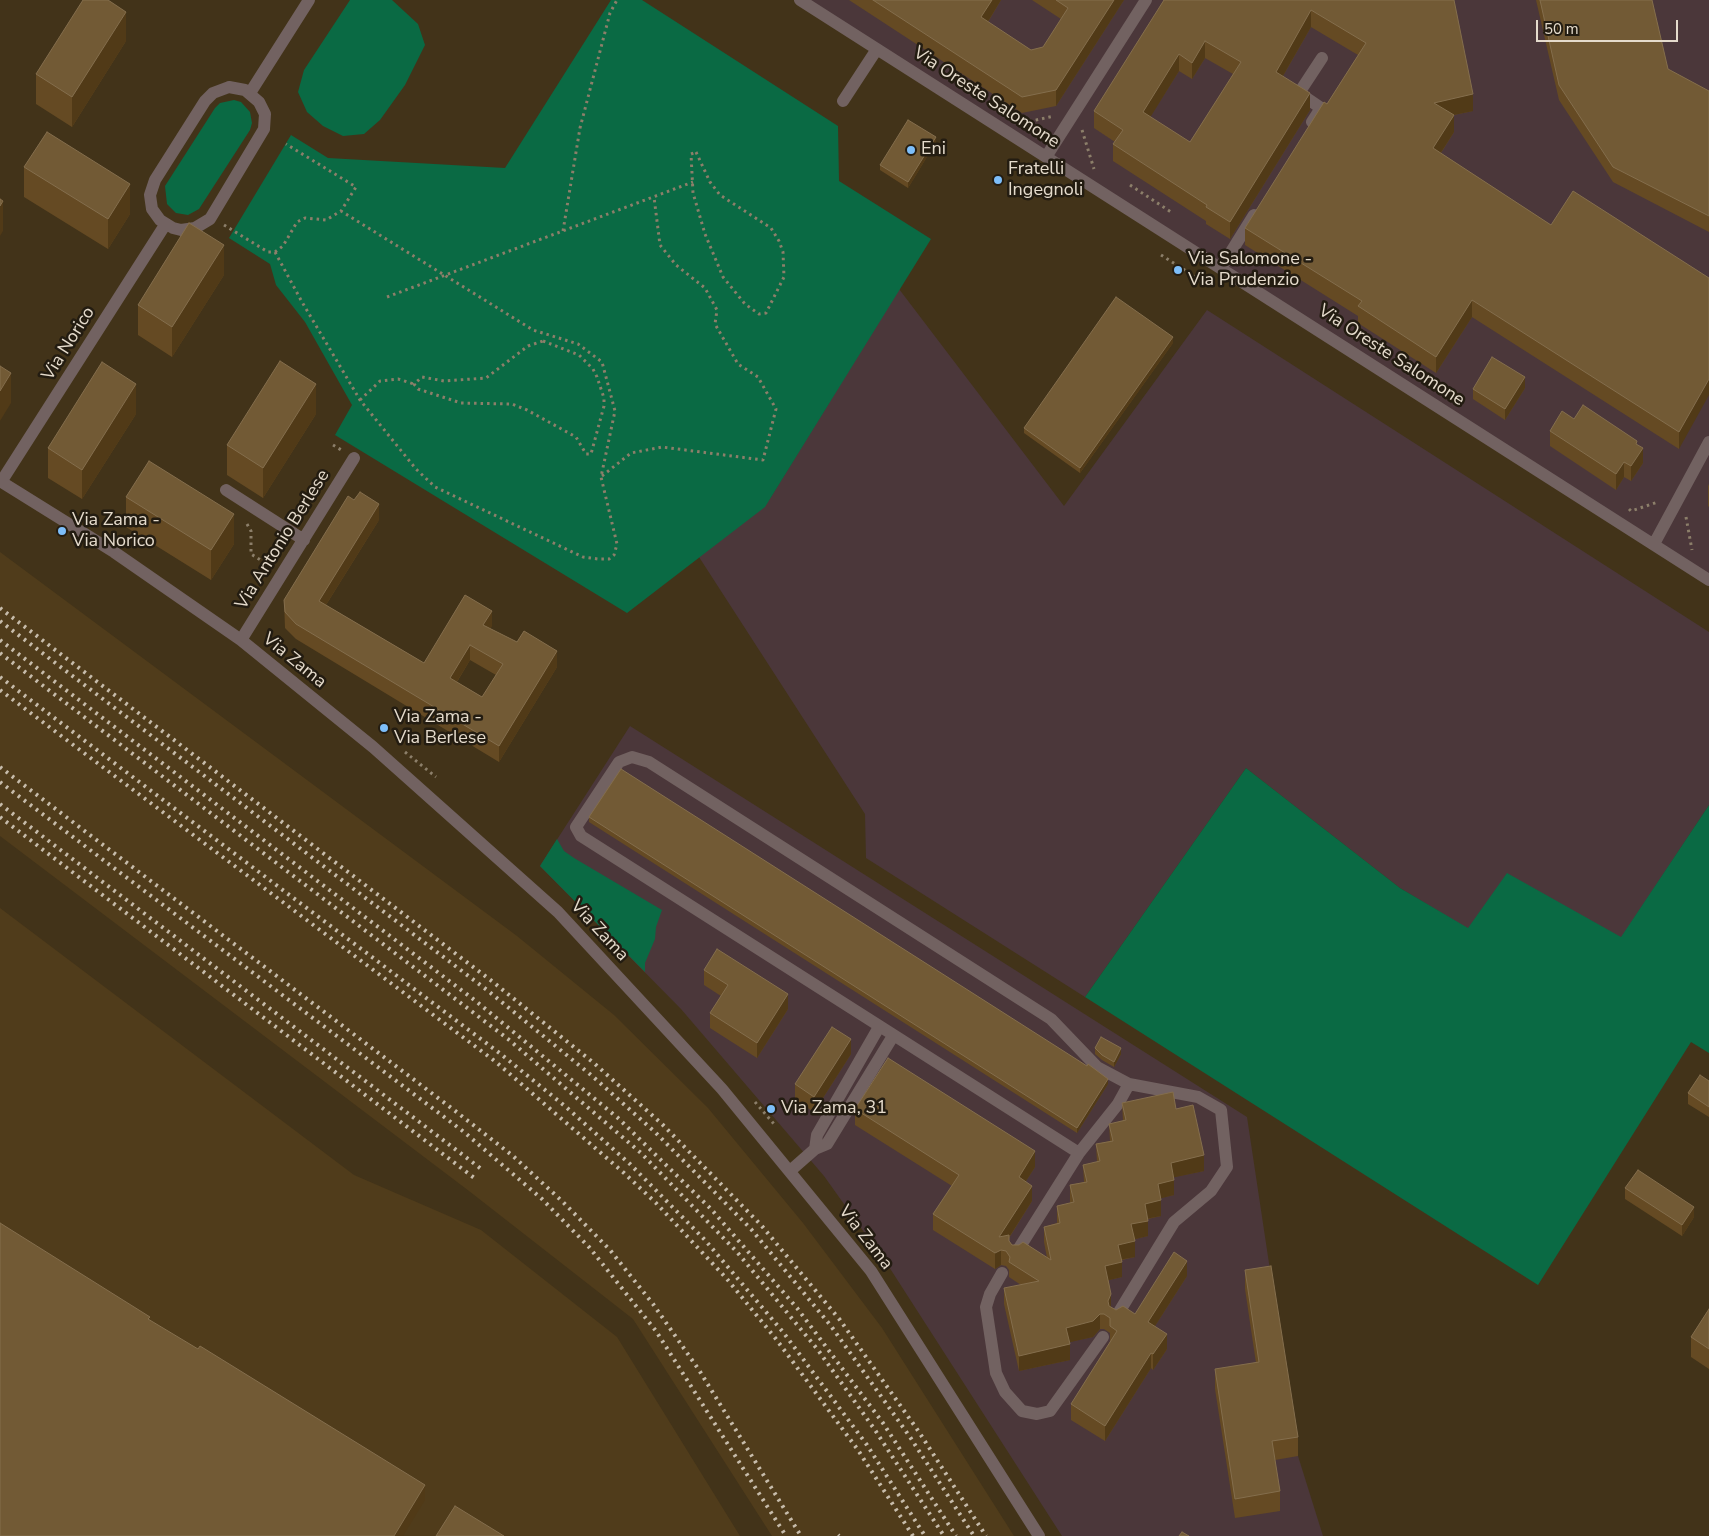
<!DOCTYPE html>
<style>
body{margin:0}
#map{position:relative;width:1709px;height:1536px;overflow:hidden;background:#423319;font-family:"Nunito Sans",sans-serif}
canvas{display:block}
.scale{position:absolute;left:1536px;top:20px;width:142px;height:22px;box-sizing:border-box;border:2px solid #e5dbcc;border-top:0;padding-left:6px;font-size:15px;line-height:18px;white-space:nowrap;color:#e5dbcc;-webkit-text-stroke:4px #231c11;paint-order:stroke}
</style>
<div id="map">
<canvas width="1709" height="1536"></canvas>
<div class="scale">50 m</div>
</div>
<script>
const ctx = document.querySelector('canvas').getContext('2d');
ctx.lineJoin = 'round';
function paint(path, color) { ctx.fillStyle = color; ctx.fill(path, 'evenodd'); }
const shape = rows => new Path2D(rows.map(r => 'M' + r).join(''));
function strokePath(path, color, width, dash) { ctx.strokeStyle = color; ctx.lineWidth = width; ctx.lineCap = dash ? 'butt' : 'round'; ctx.setLineDash(dash || []); ctx.stroke(path); }
function drawText(font, color, halo, rows, align = 'center') {
  ctx.font = font + ' "Nunito Sans",sans-serif'; ctx.lineWidth = 5; ctx.setLineDash([]); ctx.textBaseline = 'middle'; ctx.strokeStyle = halo; ctx.fillStyle = color; for (const [text, x, y, turn = 0] of rows) {
    ctx.save(); ctx.translate(x, y); ctx.rotate((+turn || 0) * Math.PI / 180); ctx.textAlign = isNaN(turn) ? turn : align; if (halo) ctx.strokeText(text, 0, 0); ctx.fillText(text, 0, 0); ctx.restore();
  }
}
const built = shape([
 [0,552,517,936,614,1015,708,1108,803,1223,882,1328,1014,1536,772,1536,633,1319,469,1191,0,836],
 [0,908,354,1175,481,1230,617,1337,740,1536,0,1536]
]);
const industrial = shape([
 [800,0,1709,0,1709,580],
 [899,289,1064,506,1207,310,1709,632,1709,805,1621,938,1507,874,1468,929,1400,888,1246,768,1085,997,866,858,865,814,699,557,769,500],
 [630,726,1247,1117,1298,1456,1323,1536,1062,1536,891,1270,824,1176,681,1009,540,866]
]);
const green = shape([
 [350,0,392,0,418,24,425,45,405,85,380,120,364,134,343,136,323,126,307,112,298,92,304,70],
 [611,0,642,0,838,126,839,181,931,239,765,507,627,613,335,435,352,405,305,322,276,285,270,264,229,238,291,135,328,158,505,168],
 [234,100,241,102,250,112,252,123,250,130,199,209,188,215,176,213,167,204,165,186,215,108,220,103],
 [1246,768,1400,888,1468,928,1507,873,1621,937,1709,805,1709,1053,1691,1042,1538,1285,1085,997],
 [557,839,564,851,574,858,662,910,656,927,655,939,645,963,645,972,540,866]
]);
const path = shape([
 [1023,123,1054,116],
 [1082,130,1094,169],
 [696,152,710,182,720,195,771,228,779,241,783,252,784,277,766,313,759,314,745,304,723,277,705,234,693,193,691,154,696,152],
 [1130,185,1171,212],
 [224,225,268,252,275,252,283,246,297,222,305,218,326,220,341,211,356,187,286,144],
 [563,231,580,128,610,13,617,0],
 [275,252,302,302,360,400,416,469,435,487,583,557,598,559,609,559,614,555,617,544,601,477,615,411,602,362,578,344,533,330,341,211],
 [1161,255,1205,283],
 [387,297,693,182],
 [543,341,579,355,593,369,597,377,604,398,604,406,591,454,586,454,576,437,527,410,512,404,461,403,418,389,414,384,422,377,444,381,486,378,528,346,543,341],
 [360,400,380,381,398,379,414,384],
 [333,445,343,451],
 [602,476,631,453,662,447,763,460,776,409,758,377,738,364,715,324,717,310,705,288,676,265,660,245,654,197],
 [1629,509,1631,511,1658,502],
 [1686,517,1692,550],
 [247,524,251,531,251,554,262,561],
 [405,752,436,777],
 [755,1102,774,1124]
]);
const minor = shape([
 [800,0,1709,580],
 [229,87,245,90,259,102,265,114,264,129,210,219,195,228,181,230,173,228,160,220,152,209,150,195,155,180,205,101,213,93,229,87],
 [250,93,309,0],
 [843,101,877,49],
 [1312,122,1321,108,1299,93,1322,58],
 [1046,157,1146,0],
 [1221,268,1254,215],
 [0,481,114,552,241,640,373,747,558,912,722,1089,871,1271,1039,1536],
 [1,482,165,225],
 [226,490,304,540],
 [1654,544,1709,442],
 [241,640,354,458],
 [815,1149,817,1135,879,1027],
 [1079,1153,581,836,576,827,619,762,632,757,649,762,1051,1019,1097,1067,1129,1084,1198,1097,1221,1110,1227,1167,1211,1191,1174,1222,1116,1317],
 [790,1171,815,1149,827,1144,893,1036],
 [1016,1253,1079,1153,1118,1104,1129,1084],
 [1002,1273,990,1294,986,1307,996,1373,1005,1392,1022,1411,1037,1414,1050,1411,1103,1337]
]);
const rail = shape([
 [0,608,493,982,595,1064,662,1124,761,1225,840,1320,919,1432,986,1536],
 [0,621,487,990,591,1075,655,1132,751,1229,831,1326,910,1437,974,1536],
 [0,640,477,1002,618,1118,711,1209,797,1308,883,1423,956,1536],
 [0,653,508,1039,641,1153,737,1252,818,1350,875,1430,944,1536],
 [0,677,502,1055,566,1107,630,1164,705,1240,783,1332,867,1445,925,1536],
 [0,690,496,1062,624,1173,656,1203,727,1279,776,1339,858,1450,913,1536],
 [0,767,454,1110,513,1156,563,1202,610,1250,653,1304,699,1370,801,1536],
 [0,782,464,1132,542,1199,589,1247,656,1331,786,1536],
 [0,804,484,1171],
 [0,817,477,1180],
 [838,1535,839,1536]
]);
const wall = shape([
 [849,0,1001,0,988,22,1031,50,1043,47,1061,19,1032,0,1124,0,1056,106,1022,113],
 [1164,0,1454,0,1473,111,1454,115,1454,132,1441,153,1551,225,1709,278,1679,449,1472,317,1436,373,1358,323,1358,316,1245,245,1245,228,1327,104,1358,55,1311,27,1283,76,1310,110,1230,239,1206,224,1206,221,1113,161,1113,144,1115,142,1094,128,1094,111],
 [1205,58,1233,74,1190,142,1150,117,1179,71,1192,79],
 [1536,0,1652,0,1668,69,1709,91,1709,232,1613,182,1559,100],
 [126,41,72,127,36,104,36,74],
 [936,142,908,188,880,170,880,165],
 [24,167,130,214,108,249,24,197],
 [224,275,172,357,138,335,138,305],
 [1173,343,1080,473,1024,433,1024,428],
 [1525,388,1505,420,1473,399,1473,389],
 [136,414,82,499,48,478,48,448],
 [316,414,263,498,227,475,227,445],
 [1574,419,1637,445,1643,463,1631,481,1624,477,1616,490,1550,446,1550,431],
 [1709,484,1709,507,1708,506,1708,486],
 [126,497,234,544,211,580,126,527],
 [379,520,326,605,424,663,492,626,490,629,557,667,499,762,296,639,285,628,284,600],
 [470,660,496,675,482,697,457,682],
 [589,817,1087,1066,1108,1084,1077,1133,589,822],
 [704,970,788,1009,757,1058,710,1028,710,1013,721,996,704,985],
 [1095,1048,1121,1054,1114,1067,1102,1060,1095,1054],
 [851,1054,814,1112,795,1100,795,1084],
 [1709,1081,1709,1117,1688,1104,1688,1093],
 [1122,1103,1176,1109,1204,1171,1174,1177,1174,1195,1161,1198,1161,1216,1148,1219,1148,1236,1135,1239,1135,1257,1122,1260,1122,1277,1109,1280,1111,1307,1116,1310,1135,1314,1187,1276,1155,1326,1167,1349,1153,1370,1151,1368,1105,1441,1071,1420,1071,1404,1110,1342,1110,1333,1104,1329,1100,1329,1093,1337,1069,1342,1070,1360,1019,1371,1004,1304,1004,1288,1021,1285,1009,1277,1009,1270,1006,1266,1001,1265,995,1269,933,1230,933,1214,952,1186,855,1125,855,1109,1035,1167,1026,1181,1032,1201,1009,1238,1009,1241,1012,1245,1047,1258,1044,1242,1044,1227,1057,1223,1057,1206,1070,1203,1070,1185,1084,1182,1083,1165,1097,1162,1096,1144,1110,1141,1109,1124,1123,1121],
 [1625,1188,1694,1217,1682,1236,1625,1199],
 [1245,1270,1298,1437,1298,1456,1275,1460,1280,1491,1280,1511,1235,1518,1215,1389,1215,1369,1256,1363,1245,1289],
 [1709,1309,1709,1369,1691,1357,1691,1337]
]);
const shadedWall = shape([
 [992,0,1001,0,981,33,981,17],
 [1114,0,1124,0,1056,106,1056,90],
 [1311,10,1311,27,1276,88,1276,72],
 [126,12,126,41,72,127,72,97],
 [1205,41,1205,58,1192,79,1192,63],
 [1179,54,1179,71,1143,129,1143,112],
 [1310,93,1310,110,1230,239,1230,222],
 [1473,94,1473,111,1434,119,1434,103],
 [1454,115,1454,132,1433,165,1433,148],
 [936,137,936,142,908,188,908,182],
 [130,184,130,214,108,249,108,219],
 [3,201,3,231,0,236,0,206],
 [224,245,224,275,172,357,172,327],
 [1472,300,1472,317,1436,373,1436,357],
 [1173,337,1173,343,1080,473,1080,468],
 [11,373,11,403,0,421,0,391],
 [1525,377,1525,388,1505,420,1505,409],
 [1709,379,1709,395,1679,449,1679,432],
 [136,384,136,414,82,499,82,470],
 [316,384,316,414,263,498,263,468],
 [1637,441,1637,456,1643,448,1643,463,1631,481,1631,466,1636,444],
 [1624,462,1624,477,1616,490,1616,474],
 [379,504,379,520,319,616,319,601],
 [234,514,234,544,211,580,211,550],
 [492,611,492,626,483,640,483,625],
 [470,645,470,660,450,693,450,678],
 [557,651,557,667,499,762,499,746],
 [788,994,788,1009,757,1058,757,1043],
 [851,1039,851,1054,814,1112,814,1097],
 [1121,1048,1121,1054,1114,1067,1114,1062],
 [1108,1079,1108,1084,1077,1133,1077,1128],
 [1035,1151,1035,1167,1019,1192,1019,1177],
 [1204,1155,1204,1171,1171,1178,1171,1163],
 [1174,1180,1174,1195,1158,1199,1158,1184],
 [1032,1186,1032,1201,1001,1250,1001,1265,995,1269,995,1253,999,1237],
 [1161,1200,1161,1216,1145,1219,1145,1204],
 [1694,1207,1694,1217,1682,1236,1682,1225],
 [1148,1221,1148,1236,1131,1240,1131,1224],
 [1135,1241,1135,1257,1118,1260,1118,1245],
 [1187,1261,1187,1276,1148,1337,1148,1322],
 [1122,1262,1122,1277,1105,1281,1105,1266],
 [1111,1294,1111,1309,1108,1316,1108,1301],
 [1100,1314,1100,1329,1093,1337,1066,1343,1066,1328],
 [1167,1334,1167,1349,1153,1370,1153,1354],
 [1070,1344,1070,1360,1019,1371,1019,1356],
 [1151,1353,1151,1368,1105,1441,1105,1426],
 [425,1485,425,1500,403,1536,394,1536]
]);
const building = shape([
 [83,0,108,0,126,12,72,97,36,74,83,0],
 [873,0,992,0,981,17,1031,50,1043,47,1068,8,1056,0,1114,0,1056,90,1022,97,873,0],
 [1164,0,1454,0,1473,94,1434,103,1454,115,1433,148,1551,225,1573,191,1709,278,1709,379,1679,432,1472,300,1436,357,1358,306,1362,301,1245,228,1324,102,1327,104,1366,43,1311,10,1276,72,1310,93,1230,222,1206,207,1207,205,1113,144,1123,130,1094,111,1164,0],
 [1205,41,1241,62,1190,142,1143,112,1179,54,1192,63,1205,41],
 [1540,0,1652,0,1668,69,1709,91,1709,216,1613,167,1559,85,1540,0],
 [908,120,936,137,908,182,880,165,908,120],
 [47,132,130,184,108,219,24,167,47,132],
 [0,199,3,201,0,206,0,199],
 [189,223,224,245,172,327,138,305,189,223],
 [1116,297,1173,337,1080,468,1024,428,1116,297],
 [1492,357,1525,377,1505,409,1473,389,1492,357],
 [280,361,316,384,263,468,227,445,280,361],
 [102,362,136,384,82,470,48,448,102,362],
 [0,366,11,373,0,391,0,366],
 [1583,405,1637,441,1636,444,1643,448,1631,466,1624,462,1616,474,1550,431,1562,411,1574,419,1583,405],
 [149,461,234,514,211,550,126,497,149,461],
 [360,492,379,504,319,601,424,663,465,595,492,611,483,625,517,642,524,631,557,651,499,746,296,624,285,612,284,600,348,496,354,500,360,492],
 [470,645,503,664,482,697,450,678,470,645],
 [621,769,1087,1066,1088,1064,1108,1079,1077,1128,589,817,621,769],
 [717,949,788,994,757,1043,710,1013,728,985,704,970,717,949],
 [832,1027,851,1039,814,1097,795,1084,832,1027],
 [1101,1037,1121,1048,1114,1062,1102,1055,1095,1048,1101,1037],
 [888,1058,1035,1151,1019,1177,1032,1186,999,1237,1009,1235,1009,1241,1012,1245,1019,1245,1023,1242,1051,1260,1044,1227,1060,1223,1057,1206,1074,1202,1070,1185,1087,1182,1083,1165,1100,1161,1096,1144,1113,1141,1109,1124,1126,1120,1122,1103,1173,1092,1176,1109,1193,1105,1204,1155,1171,1163,1174,1180,1158,1184,1161,1200,1145,1204,1148,1221,1131,1224,1135,1241,1118,1245,1122,1262,1105,1266,1111,1294,1108,1301,1109,1306,1116,1310,1123,1306,1135,1314,1174,1252,1187,1261,1148,1322,1167,1334,1153,1354,1151,1353,1105,1426,1071,1404,1117,1331,1110,1326,1110,1318,1104,1314,1100,1314,1093,1321,1066,1328,1070,1344,1019,1356,1004,1288,1039,1281,1009,1262,1010,1257,1006,1251,1001,1250,995,1253,933,1214,959,1175,855,1109,888,1058],
 [1700,1075,1709,1081,1709,1107,1688,1093,1700,1075],
 [1638,1170,1694,1207,1682,1225,1625,1188,1638,1170],
 [0,1223,150,1317,148,1319,198,1349,200,1346,425,1485,394,1536,0,1536,0,1223],
 [1271,1266,1298,1437,1272,1441,1280,1491,1235,1499,1215,1369,1259,1362,1245,1270,1271,1266],
 [1709,1309,1709,1349,1691,1337,1709,1309],
 [455,1506,504,1536,436,1536,455,1506],
 [1182,1532,1189,1536,1179,1536,1182,1532]
]);
const markers = [
 [911,150,5,"#7dbef9"],
 [998,180,5,"#7dbef9"],
 [1178,270,5,"#7dbef9"],
 [62,531,5,"#7dbef9"],
 [384,728,5,"#7dbef9"],
 [771,1109,5,"#7dbef9"]
];
const streetNames = [
 ["Via Oreste Salomone",986,98,33],
 ["Via Norico",69,344,-58],
 ["Via Oreste Salomone",1391,356,33],
 ["Via Antonio Berlese",283,540,-58],
 ["Via Zama",294,661,39],
 ["Via Zama",599,931,47],
 ["Via Zama",865,1238,52]
];
const poiNames = [
 ["Eni",921,150],
 ["Fratelli",1008,170],
 ["Ingegnoli",1008,191],
 ["Via Salomone -",1188,260],
 ["Via Prudenzio",1188,281],
 ["Via Zama -",72,521],
 ["Via Norico",72,542],
 ["Via Zama -",394,718],
 ["Via Berlese",394,739],
 ["Via Zama, 31",781,1109]
];
paint(built, '#503c1b');
paint(industrial, '#4b373a');
paint(green, '#0a6a44');
strokePath(path, '#8c7f6a', 3, [2.5, 4]);
strokePath(minor, '#726261', 12);
strokePath(rail, '#c7bcab', 4, [2.5, 5]);
paint(wall, '#654a23');
paint(shadedWall, '#513a17');
paint(building, '#725a35');
strokePath(building, '#846e4d', 1);
for (const [x, y, r, color] of markers) { const dot = new Path2D(); dot.arc(x, y, r, 0, 2 * Math.PI); ctx.fillStyle = color; ctx.fill(dot); strokePath(dot, '#231c11', 2); }
drawText('18px', '#e5dbcc', '#231c11', streetNames);
drawText('18px', '#e5dbcc', '#231c11', poiNames, 'left');
</script>
